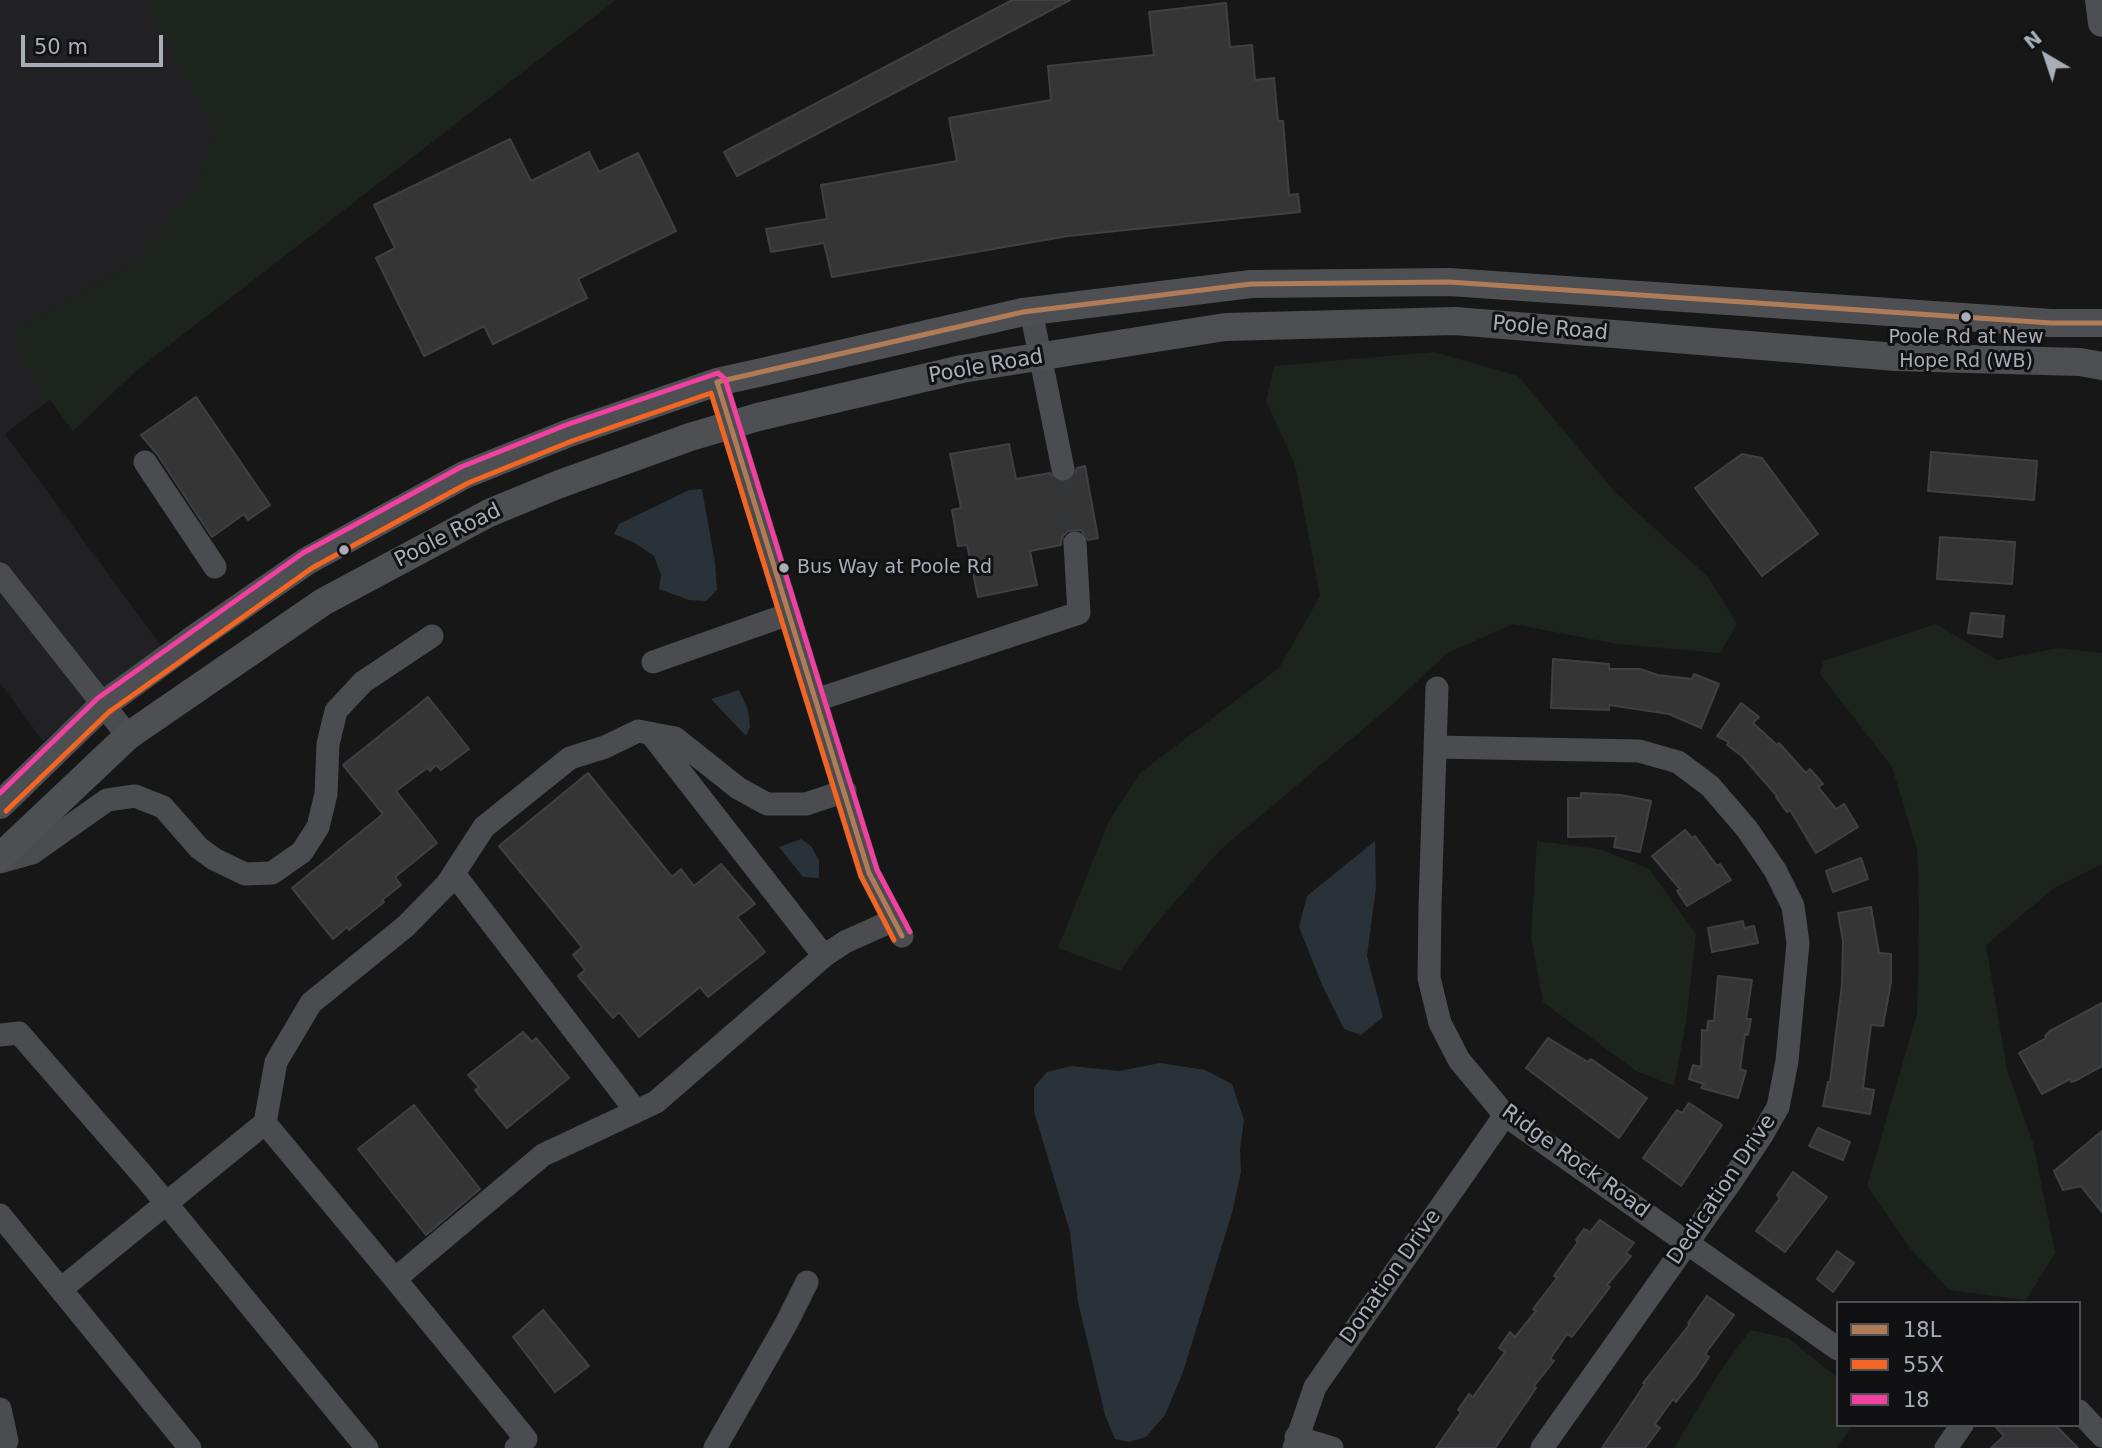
<!DOCTYPE html>
<style>
body{margin:0}
#map{position:relative;width:2102px;height:1448px;overflow:hidden;background:#171717;font-family:"DejaVu Sans",sans-serif}
canvas{display:block}
.legend{position:absolute;left:1836px;top:1301px;width:245px;height:126px;box-sizing:border-box;background:#111113;border:2px solid #4d4f55;margin:0;padding:9px 12px;list-style:none;font-size:21px;color:#a8adb8}
.legend li{display:flex;align-items:center;gap:14px;height:35px}
.legend b{width:35px;border:2px solid #4d4f55}
.north{position:absolute;left:2011px;top:21px;width:70px;height:70px;-webkit-text-stroke:5px #111113;paint-order:stroke;rotate:321deg;font-size:19px;font-weight:700;line-height:28px;text-align:center;color:#a8adb8}
.north::after{content:'';display:block;margin:auto;width:24px;height:32px;background:#a8adb8;clip-path:polygon(50% 0,100% 100%,50% 72%,0 100%)}
.scale{position:absolute;left:21px;top:35px;width:142px;height:32px;box-sizing:border-box;border:4px solid #a8adb8;border-top:0;padding-left:9px;font-size:21px;line-height:24px;white-space:nowrap;color:#a8adb8;-webkit-text-stroke:5px #111113;paint-order:stroke}
</style>
<div id="map">
<canvas width="2102" height="1448"></canvas>
<ul class="legend">
<li><b style="height:9px;background:#b07c57"></b>18L</li>
<li><b style="height:9px;background:#f26522"></b>55X</li>
<li><b style="height:9px;background:#f240a1"></b>18</li>
</ul>
<div class="north">N</div>
<div class="scale">50 m</div>
</div>
<script>
const ctx = document.querySelector('canvas').getContext('2d');
ctx.lineJoin = 'round';
function paint(path, color) { ctx.fillStyle = color; ctx.fill(path, 'evenodd'); }
const shape = rows => new Path2D(rows.map(r => 'M' + r).join(''));
function strokePath(path, color, width, dash) { ctx.strokeStyle = color; ctx.lineWidth = width; ctx.lineCap = dash ? 'butt' : 'round'; ctx.setLineDash(dash || []); ctx.stroke(path); }
function drawText(font, color, halo, rows, align = 'center') {
  ctx.font = font + ' "DejaVu Sans",sans-serif'; ctx.lineWidth = 6; ctx.setLineDash([]); ctx.textBaseline = 'middle'; ctx.strokeStyle = halo; ctx.fillStyle = color; for (const [text, x, y, turn = 0] of rows) {
    ctx.save(); ctx.translate(x, y); ctx.rotate((+turn || 0) * Math.PI / 180); ctx.textAlign = isNaN(turn) ? turn : align; if (halo) ctx.strokeText(text, 0, 0); ctx.fillText(text, 0, 0); ctx.restore();
  }
}
const built = shape([
 [0,0,567,0,5,434,162,647,43,741,0,683]
]);
const green = shape([
 [146,0,616,0,137,370,73,431,23,364,15,331,130,264,195,191,216,130,173,57],
 [1434,352,1518,376,1616,493,1708,577,1737,624,1720,653,1617,644,1513,624,1447,653,1394,703,1219,851,1155,925,1120,971,1058,948,1109,821,1140,773,1279,668,1320,596,1295,465,1266,401,1274,366],
 [1936,624,1997,660,2058,648,2102,653,2102,864,2054,888,1986,945,2007,1070,2033,1143,2055,1253,2026,1300,1950,1290,1910,1248,1867,1186,1917,1014,1919,912,1917,849,1892,767,1820,674,1823,661],
 [1537,841,1600,849,1649,869,1696,934,1686,1022,1674,1086,1636,1071,1543,1002,1531,937],
 [1750,1330,1788,1338,1838,1378,1838,1425,1853,1425,1836,1448,1674,1448,1719,1373]
]);
const water = shape([
 [702,489,715,563,717,590,706,601,689,600,659,589,661,575,654,556,635,543,614,534,619,524,689,490],
 [739,690,748,710,750,727,746,736,711,699],
 [801,839,811,846,819,860,819,878,803,877,779,847],
 [1375,841,1376,887,1367,956,1383,1017,1361,1035,1344,1029,1323,987,1299,927,1307,896],
 [1160,1063,1205,1070,1232,1084,1244,1120,1240,1149,1241,1172,1232,1213,1183,1372,1165,1415,1146,1437,1129,1442,1115,1439,1105,1415,1078,1302,1070,1232,1034,1111,1034,1087,1047,1072,1071,1066,1119,1071]
]);
const building = shape([
 [1012,0,1070,0,737,176,724,152,1012,0],
 [1226,3,1230,47,1252,45,1255,80,1274,78,1278,121,1283,121,1289,195,1298,194,1300,212,1068,236,832,277,824,243,771,252,766,229,827,219,821,185,957,161,949,118,1051,100,1048,66,1154,55,1149,12,1226,3],
 [510,139,531,181,589,152,599,172,638,153,676,231,578,279,587,298,493,344,484,326,424,356,376,258,395,248,374,205,510,139],
 [196,397,270,505,248,520,244,514,212,537,157,454,141,435,196,397],
 [1009,444,1016,479,1050,473,1058,482,1065,483,1073,479,1077,468,1085,466,1098,538,1088,540,1081,530,1068,531,1062,537,1061,545,1030,551,1037,585,978,597,967,545,958,546,952,510,961,508,950,454,1009,444],
 [1931,452,2037,461,2034,500,1928,491,1931,452],
 [1742,454,1762,458,1818,534,1762,576,1695,488,1742,454],
 [1940,537,2015,542,2012,584,1937,579,1940,537],
 [1971,613,2004,616,2002,637,1968,633,1971,613],
 [1553,659,1609,664,1609,669,1640,669,1658,675,1692,679,1694,674,1719,684,1701,728,1669,714,1609,705,1609,710,1551,708,1553,659],
 [428,697,469,749,441,770,436,765,430,771,427,768,396,791,437,843,395,877,401,885,382,900,384,902,349,930,347,927,333,939,292,888,383,814,343,765,428,697],
 [1741,703,1759,717,1753,723,1777,745,1779,743,1806,773,1810,769,1823,784,1818,787,1836,809,1844,804,1858,827,1816,853,1790,810,1787,812,1776,797,1777,796,1742,756,1727,745,1729,742,1717,736,1741,703],
 [588,773,672,877,681,869,694,886,721,864,755,904,737,917,765,952,708,997,700,987,639,1037,619,1012,613,1018,578,976,585,970,573,955,582,947,499,846,588,773],
 [1581,793,1621,795,1651,801,1640,852,1614,847,1616,836,1568,837,1568,798,1581,798,1581,793],
 [1685,830,1692,838,1695,836,1717,866,1720,864,1731,880,1687,906,1677,891,1680,889,1652,856,1685,830],
 [1861,858,1868,879,1833,892,1826,871,1861,858],
 [1871,907,1879,953,1891,954,1891,982,1883,1026,1871,1025,1863,1088,1874,1090,1870,1114,1823,1106,1828,1082,1830,1082,1842,984,1843,941,1838,913,1871,907],
 [1743,921,1744,928,1754,926,1758,943,1712,952,1708,928,1743,921],
 [1718,976,1752,980,1746,1019,1751,1019,1748,1035,1745,1034,1740,1069,1746,1071,1738,1098,1701,1088,1704,1084,1689,1079,1693,1065,1701,1067,1702,1030,1707,1031,1708,1021,1714,1021,1718,976],
 [2102,1003,2102,1066,2077,1080,2071,1082,2070,1079,2042,1094,2019,1053,2046,1038,2045,1036,2050,1031,2102,1003],
 [523,1032,532,1042,536,1038,569,1078,507,1128,475,1090,479,1087,468,1075,523,1032],
 [1548,1038,1588,1062,1591,1059,1647,1098,1619,1138,1526,1068,1548,1038],
 [1689,1103,1722,1125,1681,1186,1643,1158,1677,1110,1682,1113,1689,1103],
 [414,1105,480,1189,426,1235,358,1149,414,1105],
 [1818,1128,1850,1142,1843,1160,1809,1146,1818,1128],
 [2102,1131,2102,1212,2081,1186,2063,1190,2054,1171,2102,1131],
 [1793,1172,1827,1197,1785,1252,1756,1231,1780,1198,1777,1195,1793,1172],
 [1600,1220,1634,1243,1626,1253,1631,1256,1607,1285,1610,1287,1572,1337,1567,1334,1550,1359,1554,1361,1534,1386,1536,1388,1495,1448,1436,1448,1461,1412,1458,1410,1469,1394,1473,1397,1505,1352,1499,1348,1510,1332,1515,1337,1536,1311,1533,1309,1557,1278,1554,1276,1578,1242,1576,1240,1584,1229,1590,1232,1600,1220],
 [1837,1251,1854,1263,1833,1292,1817,1279,1837,1251],
 [1707,1296,1734,1315,1705,1354,1709,1357,1697,1375,1676,1402,1673,1399,1655,1424,1660,1428,1645,1448,1602,1448,1645,1384,1643,1383,1690,1324,1688,1323,1707,1296],
 [543,1310,589,1366,555,1392,513,1337,543,1310],
 [1994,1425,2055,1425,2078,1448,1991,1448,2004,1436,1994,1425]
]);
const minorTunnel = shape([
 [1063,469,1075,543]
]);
const minor = shape([
 [1031,311,1063,469],
 [717,382,869,873,902,936],
 [145,462,215,567],
 [0,574,128,736],
 [653,662,789,614],
 [1437,688,1430,906,1429,978,1440,1023,1459,1060,1505,1115,1838,1349],
 [816,700,1079,613,1075,543],
 [651,734,824,956],
 [1435,747,1639,751,1678,762,1710,786,1747,829,1775,870,1793,906,1798,943,1787,1061,1778,1107,1762,1135,1732,1180,1542,1448],
 [0,862,32,853,107,800,135,796,163,807,199,848,214,859,245,874,272,873,302,852,318,827,326,794,328,744,336,711,363,682,432,636],
 [454,874,636,1111],
 [0,1035,19,1033,147,1180,367,1448],
 [265,1123,395,1279],
 [0,1215,190,1448],
 [61,1289,265,1123,276,1062,311,1003,406,926,447,884,484,827,570,758,605,747,638,731,675,738,738,788,767,804,806,804,845,791],
 [0,1409,7,1441],
 [2079,1411,2102,1436],
 [1296,1437,1332,1448],
 [516,1448,526,1439,395,1279,543,1155,656,1102,824,956,845,942,894,920],
 [715,1448,786,1324,807,1282],
 [1294,1448,1315,1387,1505,1115],
 [1946,1448,1962,1425]
]);
const major = shape([
 [2099,0,2102,23],
 [0,805,103,705,194,639,307,561,464,475,569,433,717,382,758,373,1023,312,1251,284,1449,282,2051,323,2102,323],
 [0,857,128,736,323,602,489,513,557,485,690,437,758,417,962,369,1225,327,1455,321,1896,357,2080,362,2102,366]
]);
const bus1 = shape([
 [902,936,869,873,717,382,1023,312,1251,284,1449,282,2051,323,2102,323]
]);
const bus2 = shape([
 [6,811,109,712,312,568,468,483,572,441,711,393,861,876,894,940]
]);
const bus3 = shape([
 [0,793,98,698,303,553,461,467,566,425,718,373,725,379,877,870,910,932]
]);
const markers = [
 [1966,317,6,"#a8adb8"],
 [344,550,6,"#a8adb8"],
 [784,568,6,"#a8adb8"]
];
const busNames = [
 ["Poole Rd at New",1966,338],
 ["Hope Rd (WB)",1966,362],
 ["Bus Way at Poole Rd",797,568,"left"]
];
const streetNames = [
 ["Poole Road",1550,329,5],
 ["Poole Road",986,367,-10],
 ["Poole Road",448,536,-27],
 ["Ridge Rock Road",1575,1162,36],
 ["Dedication Drive",1722,1190,-56],
 ["Donation Drive",1391,1277,-55]
];
paint(built, '#212123');
paint(green, '#1d241e');
paint(water, '#2a3239');
paint(building, '#353536');
strokePath(building, '#3f4043', 2);
strokePath(minorTunnel, '#343537', 23, [23, 11]);
strokePath(minor, '#4b4c50', 23);
strokePath(major, '#4d4f52', 28);
strokePath(bus1, '#b07c57', 5);
strokePath(bus2, '#f26522', 5);
strokePath(bus3, '#f240a1', 5);
for (const [x, y, r, color] of markers) { const dot = new Path2D(); dot.arc(x, y, r, 0, 2 * Math.PI); ctx.fillStyle = color; ctx.fill(dot); strokePath(dot, '#111113', 2.5); }
drawText('19px', '#a8adb8', '#111113', busNames);
drawText('21px', '#a8adb8', '#111113', streetNames);
</script>
